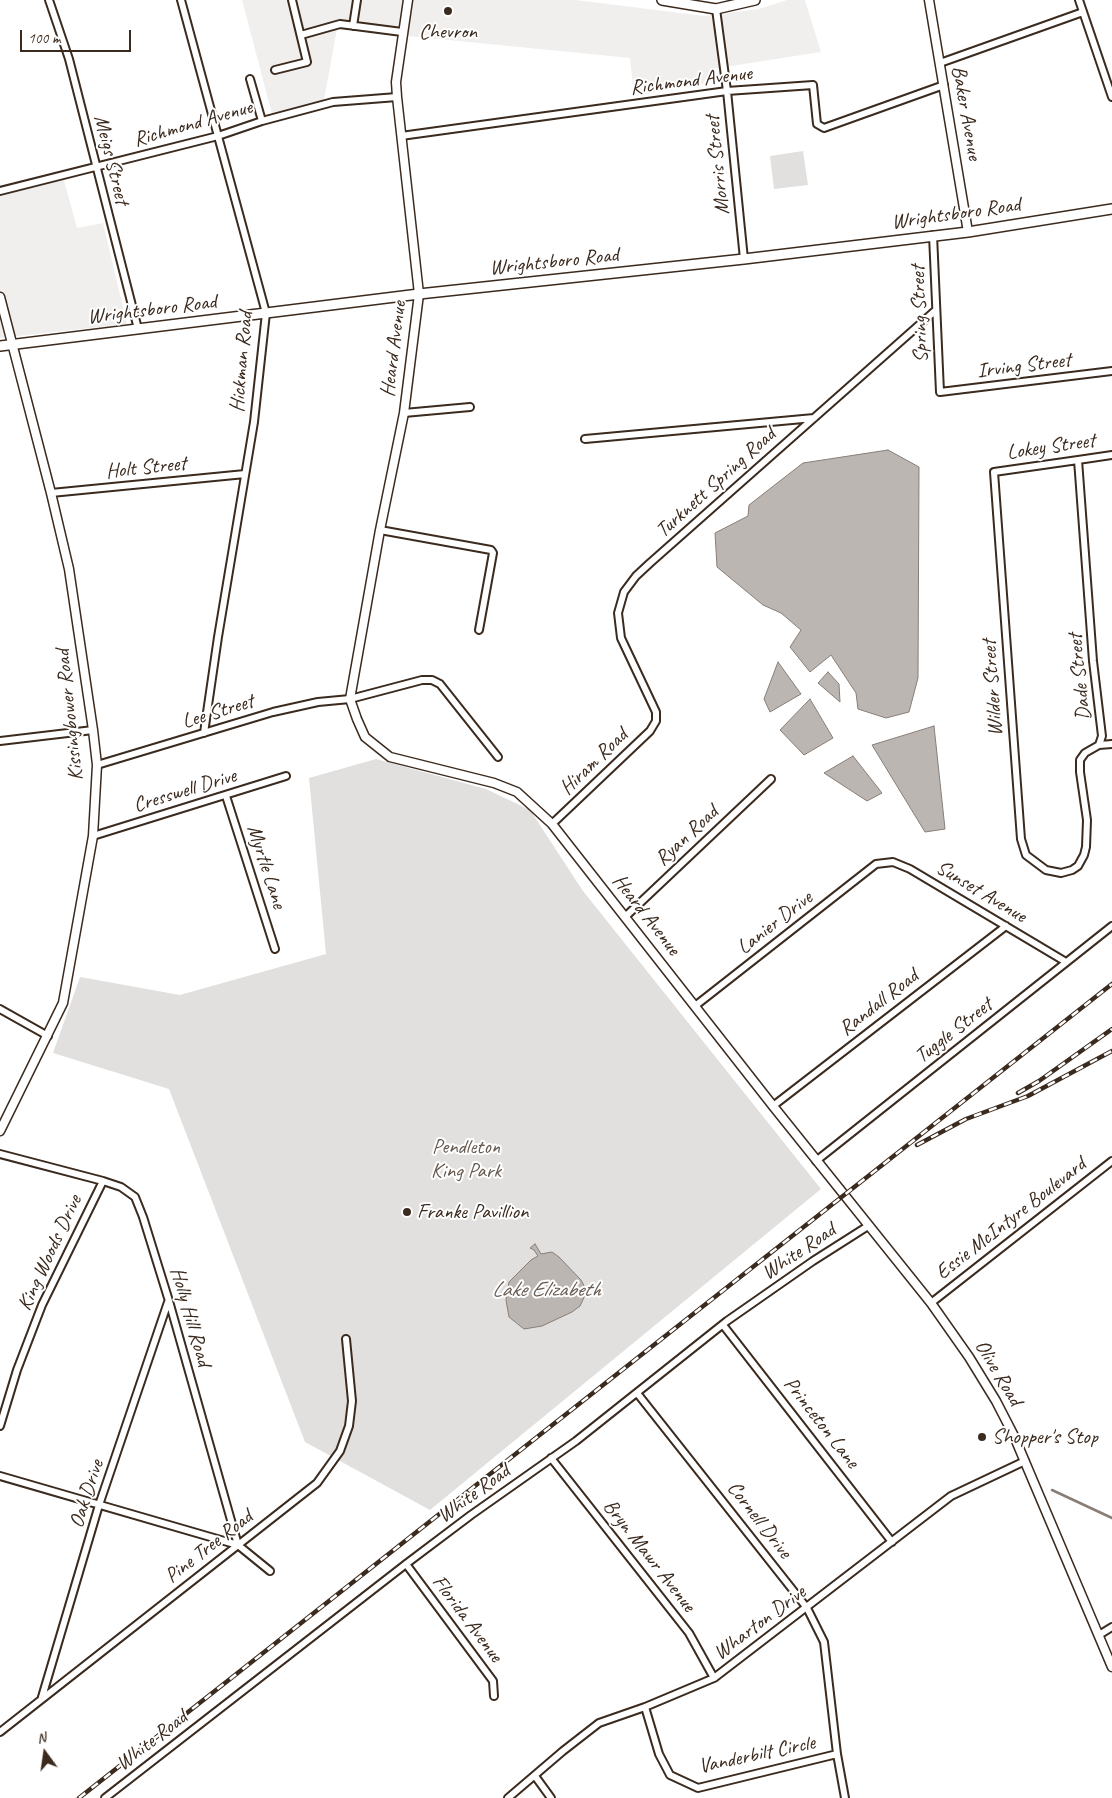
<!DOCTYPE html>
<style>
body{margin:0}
#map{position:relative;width:1112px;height:1798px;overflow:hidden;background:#fff;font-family:Caveat,sans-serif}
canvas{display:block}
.north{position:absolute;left:20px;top:1728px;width:50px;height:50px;-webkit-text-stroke:4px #fff;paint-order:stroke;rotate:346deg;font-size:14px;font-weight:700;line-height:20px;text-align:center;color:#3b2a1e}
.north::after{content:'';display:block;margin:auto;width:18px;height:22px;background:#3b2a1e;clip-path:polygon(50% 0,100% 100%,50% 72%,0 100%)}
.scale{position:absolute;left:20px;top:30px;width:111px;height:22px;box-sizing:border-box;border:2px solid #3b2a1e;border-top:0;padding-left:6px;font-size:15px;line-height:18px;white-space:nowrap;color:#3b2a1e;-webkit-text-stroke:4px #fff;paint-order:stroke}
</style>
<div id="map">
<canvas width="1112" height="1798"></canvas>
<div class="north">N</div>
<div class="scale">100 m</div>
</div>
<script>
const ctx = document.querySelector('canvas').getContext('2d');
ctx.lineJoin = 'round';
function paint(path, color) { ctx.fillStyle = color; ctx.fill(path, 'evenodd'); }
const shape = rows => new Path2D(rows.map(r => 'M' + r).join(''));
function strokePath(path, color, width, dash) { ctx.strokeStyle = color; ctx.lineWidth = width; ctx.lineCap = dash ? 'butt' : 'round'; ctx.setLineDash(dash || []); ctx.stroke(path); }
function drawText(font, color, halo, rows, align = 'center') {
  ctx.font = font + ' Caveat,sans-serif'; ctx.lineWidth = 4; ctx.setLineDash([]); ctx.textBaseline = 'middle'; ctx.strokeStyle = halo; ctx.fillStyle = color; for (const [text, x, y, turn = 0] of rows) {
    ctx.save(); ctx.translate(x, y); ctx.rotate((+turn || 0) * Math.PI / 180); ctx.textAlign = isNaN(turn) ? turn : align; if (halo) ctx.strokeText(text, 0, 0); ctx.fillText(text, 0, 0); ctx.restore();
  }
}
const built = shape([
 [242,0,576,0,704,16,759,9,787,0,805,0,821,52,712,69,712,82,634,96,630,58,337,29,324,100,272,114],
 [64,180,77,228,103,223,127,324,0,338,0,195]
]);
const green = shape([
 [803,151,808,185,774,189,770,156],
 [376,759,486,789,530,810,583,891,821,1189,430,1510,305,1442,169,1089,53,1053,80,977,180,995,326,954,309,778]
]);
const water = shape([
 [888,450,919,467,918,678,909,712,886,718,858,709,856,693,831,655,810,672,790,647,801,630,781,613,763,605,717,567,715,533,748,516,749,505,803,463,888,450],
 [778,662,801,694,770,712,764,699,778,662],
 [828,672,839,684,840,702,818,683,828,672],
 [810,699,833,738,804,755,780,730,810,699],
 [934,726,945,829,925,832,872,745,934,726],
 [853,756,882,793,867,801,824,773,853,756],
 [535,1244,541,1254,552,1252,559,1257,581,1280,587,1291,580,1306,572,1312,542,1326,524,1329,509,1317,506,1300,509,1282,531,1260,538,1256,534,1250,530,1248,535,1244]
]);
const stream = shape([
 [1052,1490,1112,1518]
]);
const minor = shape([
 [49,0,69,59,138,329],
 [181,0,266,313,254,422,218,637,204,733],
 [1079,0,1112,97],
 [716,9,727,91,744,259],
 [353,26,357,0],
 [301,35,340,24,402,32],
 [940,63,1083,12],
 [275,70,307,62,292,0],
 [250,79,262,121],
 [401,136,727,91,813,85,817,124,824,128,944,85],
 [0,191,218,136,262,121,333,102,397,97],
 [933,235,940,392,1112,371],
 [404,413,470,407],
 [585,439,814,418],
 [1078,460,1093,661,1102,736,1099,745,1085,753,1080,760,1080,772,1087,820,1086,847,1084,855,1078,866,1072,870,1061,873,1046,870,1026,855,1021,839,994,472,1078,460,1112,455],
 [51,493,245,474],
 [380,530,491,550,493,553,479,630],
 [0,741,93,730],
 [1099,745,1112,744],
 [97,765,273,712,318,702,350,699,422,680,432,680,440,684,498,757],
 [226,796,275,949],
 [552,824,650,731,656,721,656,712,621,638,618,613,624,592,636,576,650,563,936,310],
 [93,836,286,776],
 [625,917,771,779],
 [695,1006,876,864,893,862,910,869,1066,962],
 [0,1009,48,1036],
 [773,1106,1006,926],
 [0,1154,103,1181,121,1187,135,1197,143,1217,169,1301,238,1545,270,1571],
 [816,1161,1112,926],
 [931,1303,1112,1161],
 [723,1325,892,1542],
 [637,1393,807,1608,824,1642,837,1754,845,1798],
 [0,1426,17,1370,42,1305,103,1181],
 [551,1458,689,1633,714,1678],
 [0,1476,238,1545],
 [406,1564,493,1681,494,1696],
 [1099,1635,1112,1627],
 [42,1697,99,1505,168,1302],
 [645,1707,659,1754,670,1775,698,1788,837,1754],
 [0,1732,317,1483,340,1451,349,1426,352,1401,346,1339],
 [535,1776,551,1798],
 [105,1798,406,1564,471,1515,576,1441,727,1321,813,1261,868,1226],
 [508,1798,563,1751,599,1723,645,1707,714,1678,951,1496,1025,1461]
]);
const tertiary = shape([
 [408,0,396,82,397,97,419,294,404,413,380,530,350,699,357,719,365,737,390,757,494,783,517,792,552,824,773,1106,931,1303,969,1357,996,1401,1014,1436,1112,1667],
 [929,0,968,232],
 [0,297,51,493,69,569,93,730,97,765,93,836,63,1003,0,1131]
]);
const secondary = shape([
 [662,0,716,9,755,0],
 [0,346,419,294,744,259,968,232,1112,209]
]);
const rail = shape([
 [1018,1093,1039,1081,1112,1029],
 [917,1145,966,1119,1028,1096,1112,1051],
 [79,1798,1112,984]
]);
const markers = [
 [448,11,5,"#3b2a1e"],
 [407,1212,5,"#3b2a1e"],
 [982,1437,5,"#3b2a1e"]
];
const poiNames = [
 ["Chevron",448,32,"center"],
 ["Franke Pavillion",417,1212],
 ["Shopper's Stop",992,1437]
];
const streetNames = [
 ["Richmond Avenue",691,81,-7],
 ["Baker Avenue",966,113,80],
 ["Richmond Avenue",193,124,-16],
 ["Meigs Street",111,160,76],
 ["Morris Street",718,165,-96],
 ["Wrightsboro Road",956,214,-8],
 ["Wrightsboro Road",554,262,-6],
 ["Wrightsboro Road",152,310,-7],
 ["Spring Street",920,314,-92],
 ["Heard Avenue",394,349,-83],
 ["Hickman Road",242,362,-85],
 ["Irving Street",1024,366,-7],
 ["Lokey Street",1051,447,-8],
 ["Holt Street",146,468,-6],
 ["Turknett Spring Road",716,483,-42],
 ["Dade Street",1080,677,-96],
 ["Wilder Street",993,688,-94],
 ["Lee Street",218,712,-17],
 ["Kissingbower Road",70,715,-96],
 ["Hiram Road",594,762,-44],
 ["Cresswell Drive",185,791,-17],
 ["Ryan Road",687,836,-43],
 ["Myrtle Lane",266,867,72],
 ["Sunset Avenue",981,892,31],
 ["Heard Avenue",646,915,52],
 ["Lanier Drive",775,923,-38],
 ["Randall Road",879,1003,-38],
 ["Tuggle Street",954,1031,-38],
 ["Essie McIntyre Boulevard",1011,1219,-38],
 ["White Road",799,1252,-34],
 ["King Woods Drive",50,1253,-65],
 ["Holly Hill Road",190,1317,74],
 ["Olive Road",998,1373,59],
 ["Princeton Lane",821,1423,52],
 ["Oak Drive",87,1494,-72],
 ["White Road",474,1494,-36],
 ["Cornell Drive",759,1520,52],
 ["Pine Tree Road",209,1547,-38],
 ["Bryn Mawr Avenue",649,1556,52],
 ["Florida Avenue",467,1619,53],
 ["Wharton Drive",760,1623,-37],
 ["White Road",152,1741,-38],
 ["Vanderbilt Circle",757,1755,-12]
];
const parkNames = [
 ["Pendleton",466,1147],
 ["King Park",466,1171]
];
const waterNames = [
 ["Lake Elizabeth",546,1290]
];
paint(built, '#f1efee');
paint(green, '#e2e0de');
paint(water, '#bcb6b3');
strokePath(water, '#887e77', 1);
strokePath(stream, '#887e77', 2.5);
strokePath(minor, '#3b2a1e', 10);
strokePath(tertiary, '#3b2a1e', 11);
strokePath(secondary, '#3b2a1e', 12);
strokePath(minor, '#fff', 6);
strokePath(tertiary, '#fff', 8);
strokePath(secondary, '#fff', 9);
strokePath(rail, '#3b2a1e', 4.5);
strokePath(rail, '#fff', 2.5, [8]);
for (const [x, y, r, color] of markers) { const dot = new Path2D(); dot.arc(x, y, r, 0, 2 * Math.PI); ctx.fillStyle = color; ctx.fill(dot); strokePath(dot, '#fff', 2); }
drawText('21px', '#3b2a1e', '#fff', poiNames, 'left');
drawText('21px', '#3b2a1e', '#fff', streetNames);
drawText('21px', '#65584e', '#fff', parkNames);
drawText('italic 22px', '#685b52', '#fff', waterNames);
</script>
